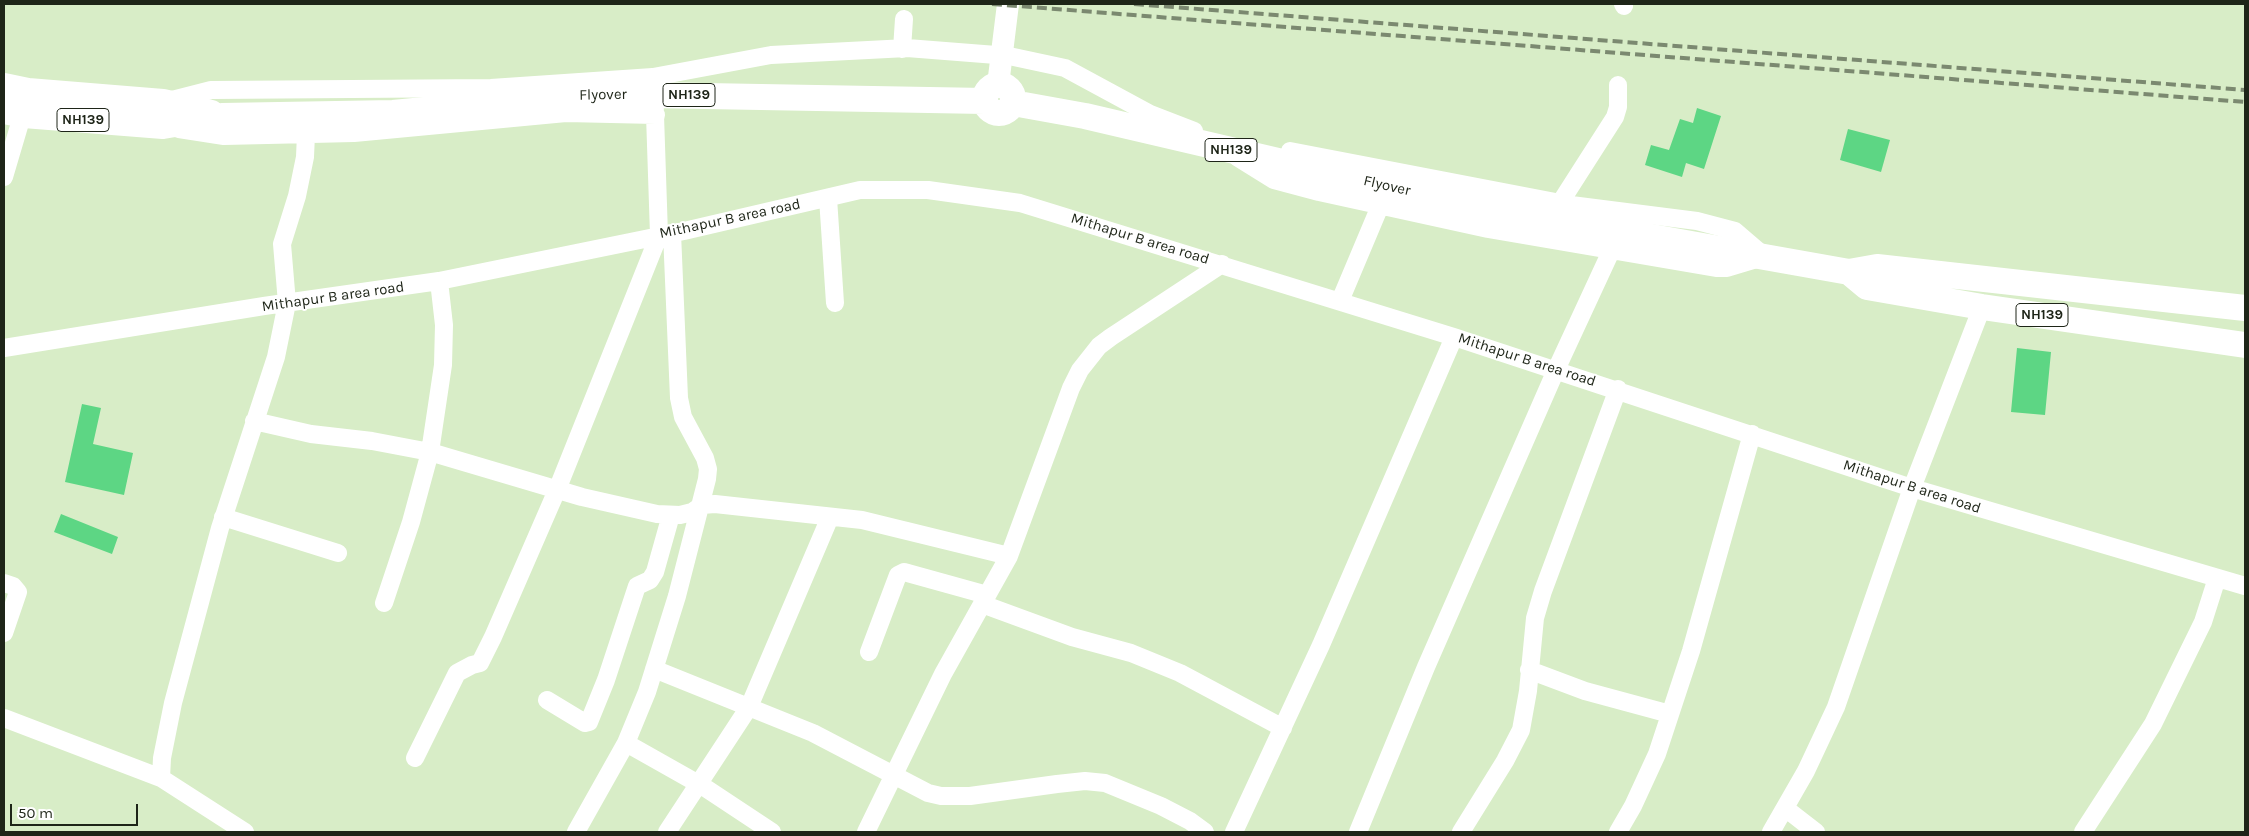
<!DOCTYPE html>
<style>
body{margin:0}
#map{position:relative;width:2249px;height:836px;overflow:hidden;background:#d8edc7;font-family:Karla,sans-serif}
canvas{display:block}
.frame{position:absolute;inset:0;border:5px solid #1e2518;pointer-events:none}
.scale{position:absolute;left:10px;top:804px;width:128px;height:22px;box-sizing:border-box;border:2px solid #1e2518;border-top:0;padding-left:6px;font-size:15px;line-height:18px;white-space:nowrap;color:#1e2518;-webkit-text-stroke:4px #fff;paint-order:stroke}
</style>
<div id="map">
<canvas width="2249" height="836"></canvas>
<div class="frame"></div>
<div class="scale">50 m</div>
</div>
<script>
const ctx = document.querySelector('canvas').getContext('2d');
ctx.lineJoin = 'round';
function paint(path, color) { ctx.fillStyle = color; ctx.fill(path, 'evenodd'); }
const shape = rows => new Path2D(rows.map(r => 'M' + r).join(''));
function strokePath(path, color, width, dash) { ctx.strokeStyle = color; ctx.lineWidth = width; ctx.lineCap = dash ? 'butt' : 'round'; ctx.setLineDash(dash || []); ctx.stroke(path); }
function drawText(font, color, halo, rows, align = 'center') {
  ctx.font = font + ' Karla,sans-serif'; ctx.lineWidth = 4; ctx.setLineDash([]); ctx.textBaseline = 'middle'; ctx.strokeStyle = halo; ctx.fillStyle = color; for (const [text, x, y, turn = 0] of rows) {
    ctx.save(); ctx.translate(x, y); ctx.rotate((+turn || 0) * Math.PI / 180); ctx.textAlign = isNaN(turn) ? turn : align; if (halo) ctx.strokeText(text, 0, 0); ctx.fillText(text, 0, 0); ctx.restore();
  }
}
const building = shape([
 [1697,108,1721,116,1704,169,1686,163,1682,177,1645,165,1651,145,1669,150,1680,119,1693,123],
 [1848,129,1890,140,1881,172,1840,160],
 [2017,348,2051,352,2045,415,2011,412],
 [82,404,101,408,93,444,133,453,124,495,65,482],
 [61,514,118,537,112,554,54,532]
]);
const minor = shape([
 [1623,4,1624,6],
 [902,49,904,19],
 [168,101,211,90,491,88,653,77,771,55,907,48,1009,56,1065,68,1150,114,1194,131],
 [179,129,224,136,354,133,566,113,656,115],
 [1290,151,1571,205,1697,221,1735,231,1763,255],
 [1237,157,1274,180,1319,192,1488,229,1716,268,1727,268,1757,259],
 [4,177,25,106],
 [828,198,835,303],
 [1560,203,1615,117,1618,107,1618,85],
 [1340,301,1380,206],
 [4,348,264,306,439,281,684,231,860,190,928,190,1020,203,1454,337,1912,488,2245,586],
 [254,421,311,434,372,441,430,452,582,497,657,514,680,515,692,512,702,505,715,504,862,520,1009,556],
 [223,517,338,553],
 [4,583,13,586,18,592,4,633],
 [384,603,411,522,430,452,443,365,444,325,439,281],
 [982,604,1072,637,1131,653,1180,673,1283,728],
 [869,652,898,575,904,572,987,595],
 [654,669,813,733,928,793,941,796,970,796,1057,784,1085,781,1105,783,1161,806,1190,821,1205,832],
 [1529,670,1585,691,1670,714],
 [547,700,585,723,589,722,606,680,637,586,650,580,655,572,671,515],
 [4,718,161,778],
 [626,743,704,787,772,832],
 [415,758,457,673,472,665,480,663,493,637,557,490,659,235,654,85],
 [1785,808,1816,832],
 [245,832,161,778,162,758,173,703,220,528,276,357,287,303,282,244,297,196,305,157,306,134],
 [576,832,626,743,647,692,677,596,707,479,708,469,705,458,683,417,679,398,672,233],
 [667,832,749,707,830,517],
 [866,832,943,674,1009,556,1071,388,1080,370,1099,346,1111,337,1222,264],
 [1234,832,1321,645,1454,337],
 [1358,832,1426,667,1556,370,1612,249],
 [1461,832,1505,761,1521,730,1528,691,1535,618,1543,591,1618,389],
 [1618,832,1633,806,1657,754,1691,651,1752,434],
 [1771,832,1806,771,1836,707,1912,488,1982,307],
 [2083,832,2153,724,2203,622,2217,578]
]);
const major = shape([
 [998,85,1008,4]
]);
const highway = shape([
 '985 99a14 14 0 1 1 28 0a14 14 0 1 1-28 0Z',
 [4,86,28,91,163,102,211,113],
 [1013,103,1085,116,1449,201,1849,272,1877,267,2245,308],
 [4,111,24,115,163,126,222,116,393,113,593,94,985,101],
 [1849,272,1867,287,1982,307,2245,345]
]);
const rail = shape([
 [992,4,2245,102],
 [1134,4,2245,90]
]);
const shields = [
 [689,95,52],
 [83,120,52],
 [1231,150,52],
 [2042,315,52]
];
const shieldNames = [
 ["NH139",689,95],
 ["NH139",83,120],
 ["NH139",1231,150],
 ["NH139",2042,315]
];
const streetNames = [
 ["Flyover",603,95,-1],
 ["Flyover",1387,186,13],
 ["Mithapur B area road",730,219,-12],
 ["Mithapur B area road",1140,239,17],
 ["Mithapur B area road",333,297,-8],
 ["Mithapur B area road",1527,360,18],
 ["Mithapur B area road",1912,487,18]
];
paint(building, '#5dd684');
strokePath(minor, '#fff', 18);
strokePath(major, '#fff', 22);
strokePath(highway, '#fff', 26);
strokePath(rail, '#7b8970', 4, [10, 5]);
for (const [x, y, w] of shields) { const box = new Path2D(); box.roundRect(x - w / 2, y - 11.5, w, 23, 4); ctx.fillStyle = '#fff'; ctx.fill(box); strokePath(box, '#1e2518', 1); }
drawText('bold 14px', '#1e2518', null, shieldNames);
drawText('15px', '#1e2518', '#fff', streetNames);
</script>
